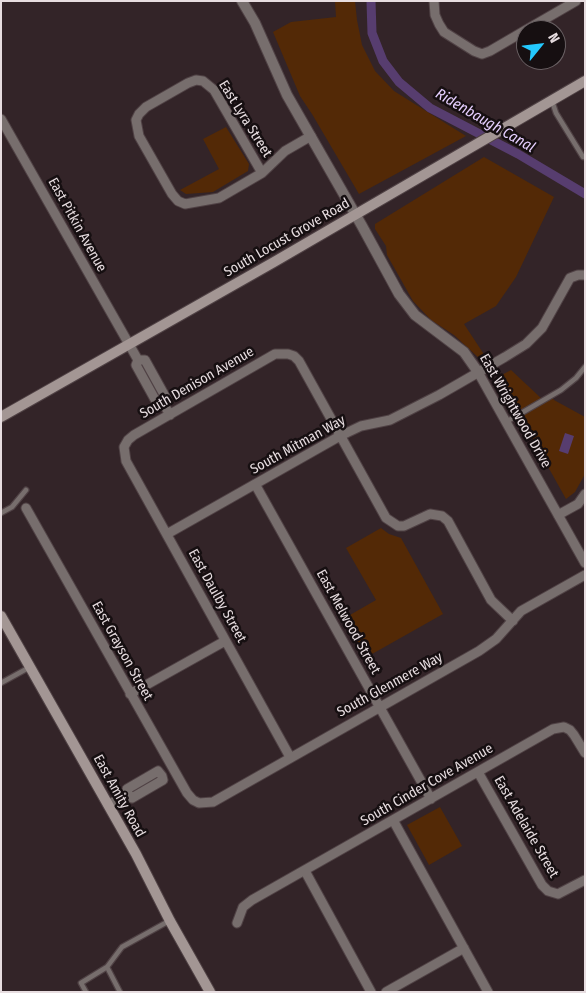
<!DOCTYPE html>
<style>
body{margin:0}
#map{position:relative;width:586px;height:993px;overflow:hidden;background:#332428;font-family:"Fira Sans Condensed",sans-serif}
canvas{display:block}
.frame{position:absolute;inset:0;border:2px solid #e7dde0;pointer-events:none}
.north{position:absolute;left:516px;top:20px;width:50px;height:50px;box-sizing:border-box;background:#160f11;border:1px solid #6a6164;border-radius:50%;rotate:61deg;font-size:14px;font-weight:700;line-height:20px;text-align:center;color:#e7dde0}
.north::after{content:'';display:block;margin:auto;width:18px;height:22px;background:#24c9fe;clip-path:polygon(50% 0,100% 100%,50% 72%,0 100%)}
</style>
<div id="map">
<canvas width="586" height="993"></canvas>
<div class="frame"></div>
<div class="north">N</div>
</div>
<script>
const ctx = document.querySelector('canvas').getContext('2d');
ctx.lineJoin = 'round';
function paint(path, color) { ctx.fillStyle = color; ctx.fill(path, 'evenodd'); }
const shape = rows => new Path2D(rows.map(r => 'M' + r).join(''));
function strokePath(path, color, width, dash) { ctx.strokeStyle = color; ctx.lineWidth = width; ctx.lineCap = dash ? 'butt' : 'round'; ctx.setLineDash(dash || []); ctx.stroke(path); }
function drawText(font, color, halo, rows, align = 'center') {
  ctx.font = font + ' "Fira Sans Condensed",sans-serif'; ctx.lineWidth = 5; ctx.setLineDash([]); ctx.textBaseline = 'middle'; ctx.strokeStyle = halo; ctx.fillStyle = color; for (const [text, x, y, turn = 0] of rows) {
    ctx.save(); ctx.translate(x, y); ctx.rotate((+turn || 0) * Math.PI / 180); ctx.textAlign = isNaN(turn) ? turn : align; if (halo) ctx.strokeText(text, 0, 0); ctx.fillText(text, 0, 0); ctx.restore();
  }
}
const green = shape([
 [335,1,355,1,357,20,362,45,375,71,394,91,466,136,359,194,312,114,300,96,273,32,291,22,336,17],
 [226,127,249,164,248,171,213,192,186,194,180,190,219,169,203,139],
 [484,157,554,197,516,277,496,306,464,324,487,359,481,360,454,335,431,320,413,301,387,255,386,246,375,229,375,224],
 [511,370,543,400,551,396,554,400,585,417,585,474,575,492,566,499,498,377],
 [381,528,389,534,401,538,443,614,365,658,343,619,376,600,346,548],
 [440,807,462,846,429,865,407,825]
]);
const water = shape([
 [565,433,574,436,568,454,559,451]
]);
const canal = shape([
 [371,1,372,33,383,61,399,82,430,108,518,154,585,194]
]);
const service = shape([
 [552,101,556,113,583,157,585,156],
 [506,422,561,390,576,378,585,367],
 [1,513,12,507,26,490],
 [1,683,30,667],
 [107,967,120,992],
 [86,992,81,983,107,967,122,947,169,921]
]);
const minor = shape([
 [434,1,435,15,439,24,444,32,474,51,482,54,490,51,526,30],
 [526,30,576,1],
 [1,119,138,360,136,365,157,403,163,403,170,415],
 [262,173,214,90,203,81,196,80,188,83,146,107,139,114,136,120,139,136,172,194,178,201,185,204,219,198,262,173,285,151,311,136],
 [138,360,145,360,166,398,163,403],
 [478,372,585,563],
 [255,484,431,799],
 [26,508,187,793,193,800,199,803,213,802,479,651,496,639,521,611,585,575],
 [558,515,578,504,585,494],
 [167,534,340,436,361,426,390,420,439,395,505,357,526,344,542,328,570,278,578,275,585,275],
 [130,694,225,641],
 [290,757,126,461,124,447,128,440,134,435,275,354,288,354,294,356,299,361,386,518,398,526,404,526,430,514,442,516,448,521,491,600,513,621],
 [478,772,542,885,548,891,558,894,585,880],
 [108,805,128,794,132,798,163,780,162,776,158,771,127,789,128,794],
 [393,820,488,992],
 [305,871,371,992],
 [237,923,243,907,252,900,553,729,564,727,570,730,574,735,585,753],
 [386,992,464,948]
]);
const tertiary = shape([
 [242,1,255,23,287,95,362,226,399,294,415,315,464,352,478,372]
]);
const secondary = shape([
 [1,417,274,262,585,81],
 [1,616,136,854,170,921,210,992]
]);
const streetNames = [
 ["East Lyra Street",245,119,58],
 ["East Pitkin Avenue",77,225,61],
 ["South Locust Grove Road",287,238,-30],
 ["South Denison Avenue",197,383,-30],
 ["East Wrightwood Drive",515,411,60],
 ["South Mitman Way",298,445,-29],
 ["East Daulby Street",217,596,61],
 ["East Melwood Street",348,622,61],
 ["East Grayson Street",122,651,61],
 ["South Glenmere Way",390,685,-29],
 ["South Cinder Cove Avenue",427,785,-30],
 ["East Amity Road",119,796,61],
 ["East Adelaide Street",526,827,60]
];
const waterNames = [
 ["Ridenbaugh Canal",485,121,30]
];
paint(green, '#532906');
paint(water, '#573d6f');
strokePath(canal, '#573d6f', 9);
strokePath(service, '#504245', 7);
strokePath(minor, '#504245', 11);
strokePath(tertiary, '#504245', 12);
strokePath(secondary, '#504245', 12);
strokePath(service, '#776e6d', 4.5);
strokePath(minor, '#776e6d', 9);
strokePath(tertiary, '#776e6d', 10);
strokePath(secondary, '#a39694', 10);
drawText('14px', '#e7dde0', '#160f11', streetNames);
drawText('italic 15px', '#e6cfff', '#160f11', waterNames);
</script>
